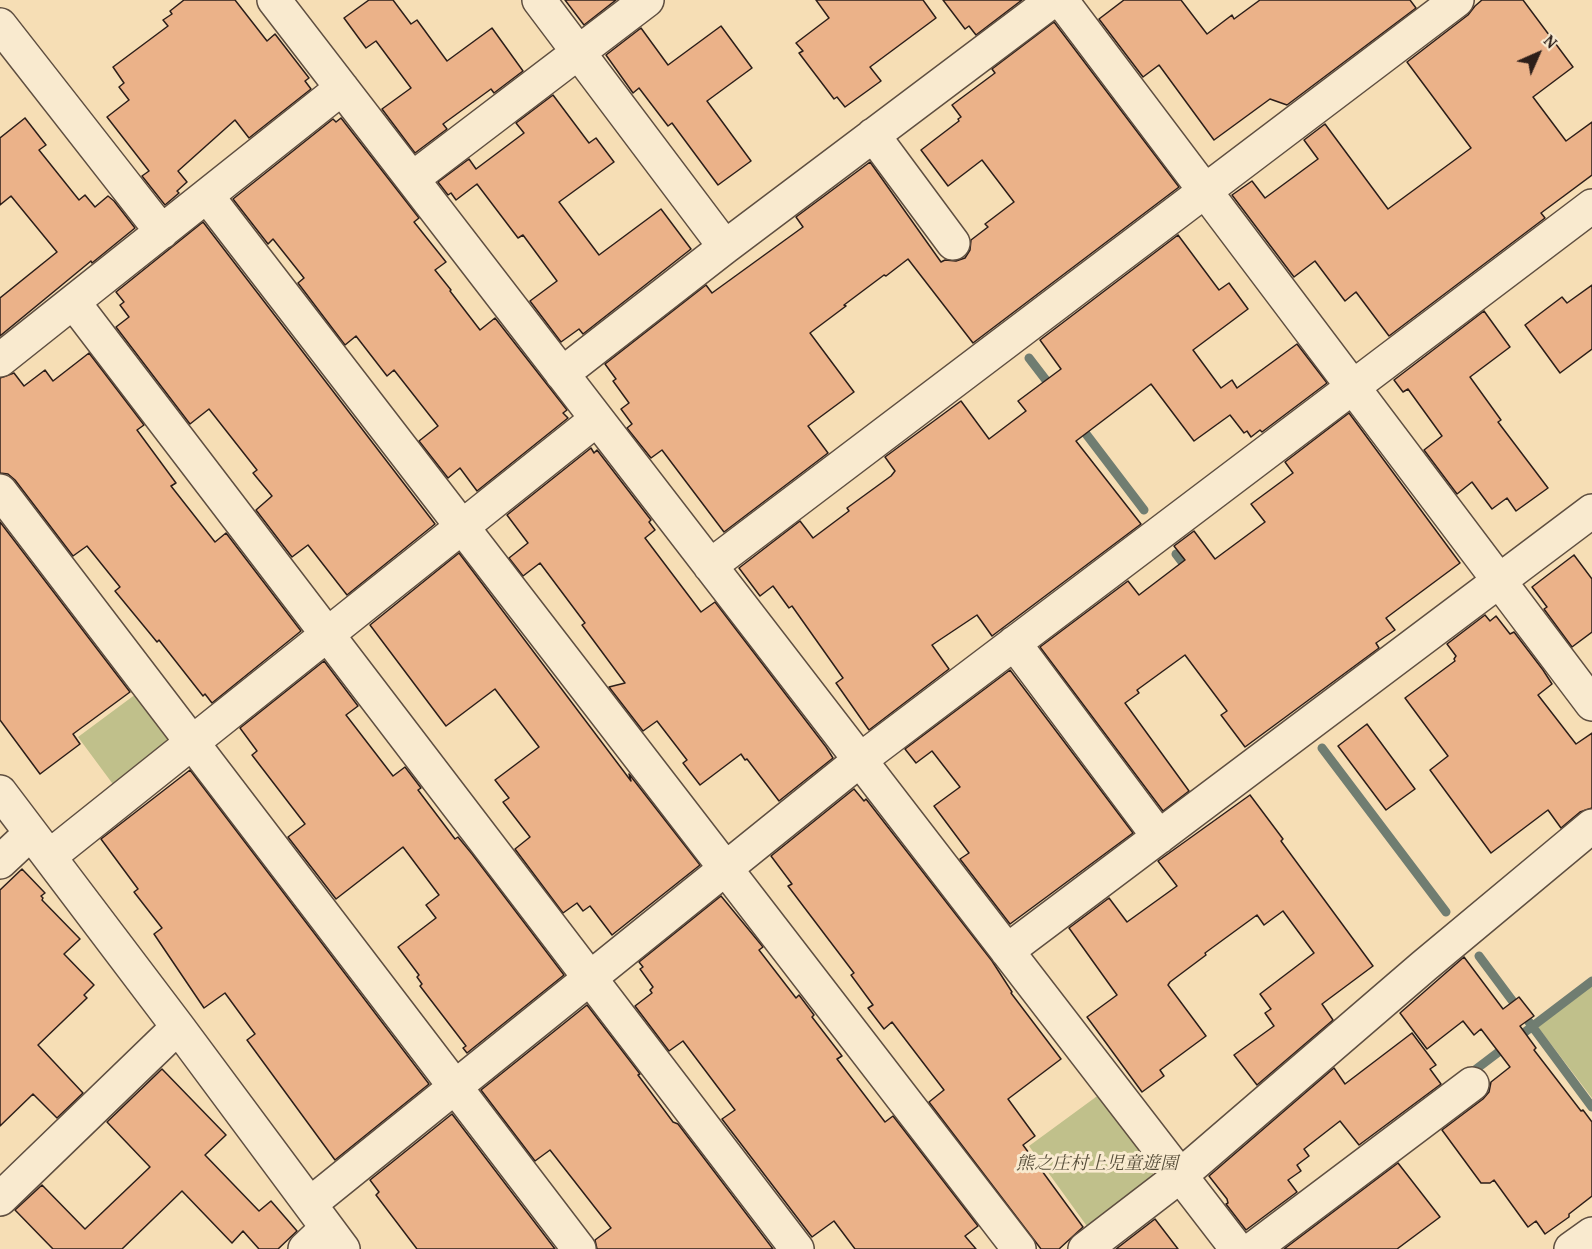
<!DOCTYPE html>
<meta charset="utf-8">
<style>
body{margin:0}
#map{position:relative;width:1592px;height:1249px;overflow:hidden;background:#f6deb5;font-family:"Gentium Book Plus",serif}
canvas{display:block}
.north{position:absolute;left:1508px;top:24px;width:60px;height:60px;-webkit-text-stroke:4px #f9eacf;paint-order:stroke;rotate:45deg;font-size:16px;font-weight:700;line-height:24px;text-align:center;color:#2c1e19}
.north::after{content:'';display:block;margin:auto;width:21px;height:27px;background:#2c1e19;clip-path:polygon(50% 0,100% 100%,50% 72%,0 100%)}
</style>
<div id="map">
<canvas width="1592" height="1249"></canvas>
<div class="north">N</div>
</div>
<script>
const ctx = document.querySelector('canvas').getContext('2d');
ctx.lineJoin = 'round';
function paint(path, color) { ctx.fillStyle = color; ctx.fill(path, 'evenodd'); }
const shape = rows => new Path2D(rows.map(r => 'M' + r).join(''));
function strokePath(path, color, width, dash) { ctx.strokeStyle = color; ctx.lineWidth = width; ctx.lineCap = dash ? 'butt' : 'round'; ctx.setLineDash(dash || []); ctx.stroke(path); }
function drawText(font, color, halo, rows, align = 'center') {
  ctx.font = font + ' "Gentium Book Plus","Noto Serif JP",serif'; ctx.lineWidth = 6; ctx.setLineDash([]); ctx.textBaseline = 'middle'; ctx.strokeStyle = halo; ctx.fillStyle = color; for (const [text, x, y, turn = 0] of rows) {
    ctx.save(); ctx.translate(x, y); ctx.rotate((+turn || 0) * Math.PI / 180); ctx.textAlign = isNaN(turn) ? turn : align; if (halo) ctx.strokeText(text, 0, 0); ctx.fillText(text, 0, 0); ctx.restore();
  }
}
const green = shape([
 [140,691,170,729,169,743,115,787,78,737],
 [1592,986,1592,1098,1538,1027],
 [1100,1094,1153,1161,1153,1179,1089,1229,1029,1146]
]);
const stream = shape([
 [1029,358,1052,388],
 [1080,426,1144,510],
 [1176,554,1189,571],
 [1322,748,1446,912],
 [1479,956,1520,1011],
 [1529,1022,1592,1107],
 [1467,1076,1592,981]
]);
const building = shape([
 [184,0,235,0,267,41,275,34,309,78,305,81,311,89,249,138,235,120,178,171,187,182,177,191,179,193,165,205,142,176,149,171,107,117,129,100,119,87,124,83,113,67,168,26,163,20,172,14,170,11,184,0],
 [369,0,393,0,411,24,417,20,447,61,492,28,523,71,494,93,491,89,443,124,447,129,415,153,382,109,411,88,376,41,366,48,344,18,369,0],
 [565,0,616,0,584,25,565,0],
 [816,0,923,0,936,18,870,67,881,81,845,107,837,97,834,99,799,53,803,51,796,43,829,18,816,0],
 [943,0,1022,0,976,35,969,26,965,29,943,0],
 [1124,0,1181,0,1207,34,1232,15,1234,19,1260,0,1410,0,1416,8,1287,105,1270,99,1214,140,1159,65,1143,77,1099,19,1124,0],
 [1482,0,1523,0,1573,67,1533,97,1566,141,1592,122,1592,175,1541,213,1545,218,1389,336,1356,292,1345,301,1315,261,1294,277,1232,195,1252,181,1265,198,1318,159,1304,140,1325,124,1388,209,1471,148,1407,62,1468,15,1475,6,1482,0],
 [1054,22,1179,187,973,343,908,259,886,276,884,275,844,305,846,306,810,333,854,392,808,426,828,453,724,532,662,450,651,458,627,428,632,424,621,409,629,403,613,381,616,379,605,364,706,285,712,293,803,227,796,217,870,162,941,262,945,260,956,261,965,258,970,250,971,240,988,227,985,224,1014,202,982,160,948,186,921,150,959,121,958,119,961,117,952,105,995,73,992,69,1054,22],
 [721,26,752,68,707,101,751,161,718,185,672,123,668,126,639,88,633,93,606,55,641,28,668,65,721,26],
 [553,95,589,143,596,138,614,162,559,202,599,255,661,209,691,249,583,334,579,329,561,342,530,301,557,281,523,235,518,238,477,184,456,200,451,193,448,195,438,182,469,159,476,169,524,133,516,123,553,95],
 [25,118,46,145,39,150,79,200,85,195,95,207,108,196,114,201,135,228,92,263,91,261,0,336,0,298,57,252,11,196,0,205,0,138,25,118],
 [341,118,419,218,414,222,446,262,435,270,451,290,450,291,480,330,495,318,567,410,563,413,568,418,477,491,460,468,448,478,419,441,438,426,394,370,387,376,356,336,345,345,298,283,304,278,273,239,268,244,233,199,333,119,336,122,341,118],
 [203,222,435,524,347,595,308,545,292,557,256,510,272,496,253,473,257,470,209,409,190,424,116,327,129,317,120,305,124,302,116,292,203,222],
 [1178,235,1219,290,1229,283,1248,309,1193,350,1221,388,1232,380,1237,388,1297,344,1327,383,1262,432,1260,430,1251,437,1247,431,1244,433,1230,415,1194,441,1151,384,1076,441,1141,524,992,636,977,615,932,645,949,669,869,730,836,683,843,678,792,606,789,608,773,586,760,596,739,568,800,521,813,538,849,511,847,508,891,476,895,471,885,457,961,401,989,439,1026,411,1018,401,1061,369,1040,340,1178,235],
 [1592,285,1592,349,1560,373,1525,325,1562,297,1567,303,1592,285],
 [1484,311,1510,347,1470,377,1501,420,1498,422,1548,488,1516,511,1507,498,1492,509,1472,482,1457,494,1424,450,1442,436,1408,389,1403,392,1394,380,1484,311],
 [89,353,144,425,137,430,176,483,171,486,215,542,226,533,301,631,212,703,205,694,203,696,159,640,157,642,115,591,120,587,87,546,73,556,15,480,8,474,0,473,0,378,14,373,24,386,45,370,53,381,89,353],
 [1349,413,1460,563,1386,618,1395,630,1376,643,1379,648,1245,747,1221,715,1227,711,1185,655,1137,690,1139,693,1125,703,1189,791,1163,811,1040,647,1128,581,1139,595,1185,560,1174,546,1194,531,1215,559,1265,522,1251,504,1293,473,1285,462,1349,413],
 [591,448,594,453,597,450,651,520,649,522,655,530,645,538,701,612,715,602,826,747,833,758,779,801,747,759,745,760,741,754,700,785,683,763,687,760,657,721,643,731,609,687,625,683,582,625,585,623,540,563,523,576,509,558,528,543,507,515,591,448],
 [0,522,130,692,73,734,80,744,40,774,0,720,0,522],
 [459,553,631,781,629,774,700,865,612,935,590,906,583,911,577,903,563,913,515,849,530,837,503,802,509,798,495,780,539,747,495,689,446,726,370,625,459,553],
 [1574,555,1592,579,1592,632,1572,647,1544,609,1547,607,1532,587,1574,555],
 [1485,615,1490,621,1496,616,1510,634,1514,632,1543,670,1552,684,1538,695,1576,744,1592,733,1592,808,1580,812,1561,828,1548,810,1491,853,1430,770,1448,756,1405,698,1455,661,1454,659,1456,656,1447,644,1485,615],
 [324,661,358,706,346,715,393,776,405,767,421,788,418,790,455,839,458,837,472,854,564,975,467,1053,463,1048,466,1046,420,986,422,984,417,977,419,975,398,947,436,918,426,905,439,895,403,847,336,899,288,837,305,824,252,755,257,751,240,728,324,661],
 [1010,670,1133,833,1010,924,960,859,969,853,934,806,960,787,932,751,916,763,905,749,1010,670],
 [1367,724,1415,789,1386,810,1338,746,1367,724],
 [190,770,429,1084,335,1160,247,1040,255,1034,225,993,204,1008,154,934,162,928,134,892,138,889,101,839,190,770],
 [854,789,864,801,866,799,992,961,1012,992,1011,993,1061,1059,1008,1099,1035,1136,1023,1145,1083,1227,1059,1249,1041,1249,929,1102,944,1090,892,1022,884,1029,868,1008,873,1005,851,975,854,973,788,886,792,884,771,856,854,789],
 [1250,795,1283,839,1281,841,1373,966,1322,1004,1333,1020,1257,1085,1234,1055,1274,1026,1265,1013,1271,1009,1260,994,1314,953,1283,911,1264,925,1257,915,1205,953,1206,955,1170,982,1168,985,1206,1036,1160,1070,1164,1076,1142,1092,1087,1017,1117,995,1069,928,1109,898,1127,922,1177,886,1158,861,1250,795],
 [22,869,45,893,41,896,43,898,42,900,80,939,64,954,94,985,84,995,87,998,38,1045,83,1093,57,1118,33,1094,0,1126,0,890,22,869],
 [721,896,763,947,759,950,796,998,799,995,814,1015,812,1017,842,1056,837,1059,885,1122,893,1116,978,1226,965,1236,976,1249,855,1249,834,1221,812,1237,722,1119,735,1110,683,1041,669,1051,635,1006,652,993,650,990,653,987,640,969,643,967,639,962,721,896],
 [1464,957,1503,1009,1519,997,1534,1016,1520,1026,1536,1048,1534,1050,1581,1111,1583,1110,1592,1122,1592,1196,1569,1214,1569,1217,1545,1234,1536,1221,1528,1227,1494,1180,1490,1183,1481,1183,1442,1130,1483,1099,1489,1092,1491,1082,1510,1067,1481,1029,1474,1035,1463,1021,1427,1049,1400,1013,1464,957],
 [587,1005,640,1074,638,1075,673,1122,678,1124,773,1249,597,1249,595,1240,611,1228,550,1150,535,1161,481,1090,587,1005],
 [1412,1033,1436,1065,1430,1069,1441,1084,1359,1145,1340,1121,1304,1149,1309,1156,1297,1165,1301,1171,1288,1180,1297,1192,1246,1230,1226,1204,1228,1203,1227,1199,1209,1176,1334,1068,1345,1084,1412,1033],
 [162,1069,226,1135,205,1155,259,1211,271,1201,297,1231,278,1249,259,1249,243,1231,232,1243,182,1191,122,1249,53,1249,15,1210,42,1185,85,1229,150,1167,107,1122,162,1069],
 [452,1114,555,1249,417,1249,376,1195,379,1192,370,1180,452,1114],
 [1398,1163,1440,1217,1397,1249,1284,1249,1398,1163],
 [1155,1219,1178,1249,1116,1249,1155,1219]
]);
const minor = shape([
 [274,0,1237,1249],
 [539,0,725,247],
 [1061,0,1592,704],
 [0,25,162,232],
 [873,135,953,243],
 [412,179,647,0],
 [207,196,1019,1249],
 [74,303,797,1249],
 [0,360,342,88],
 [562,374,725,247,1053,0],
 [0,491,579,1249],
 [710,566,1457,0],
 [1014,643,1159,837],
 [0,792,178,1027,343,1249],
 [50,856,597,419],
 [0,862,31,833],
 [1007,951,1592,511],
 [0,1199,178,1027],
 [310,1204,860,760,1592,206],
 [305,1249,327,1228],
 [1085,1249,1180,1176,1424,966,1592,826],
 [1253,1249,1472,1084],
 [1571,1249,1592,1234]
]);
const parkNames = [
 ["熊之庄村上児童遊園",1097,1164]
];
paint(green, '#c0c08b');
strokePath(stream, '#707d71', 9);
paint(building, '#ebb289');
strokePath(building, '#2c1e19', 1.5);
strokePath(minor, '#5e4e40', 36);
strokePath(minor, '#f9eacf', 33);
drawText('italic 18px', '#584f3b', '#f9eacf', parkNames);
</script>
